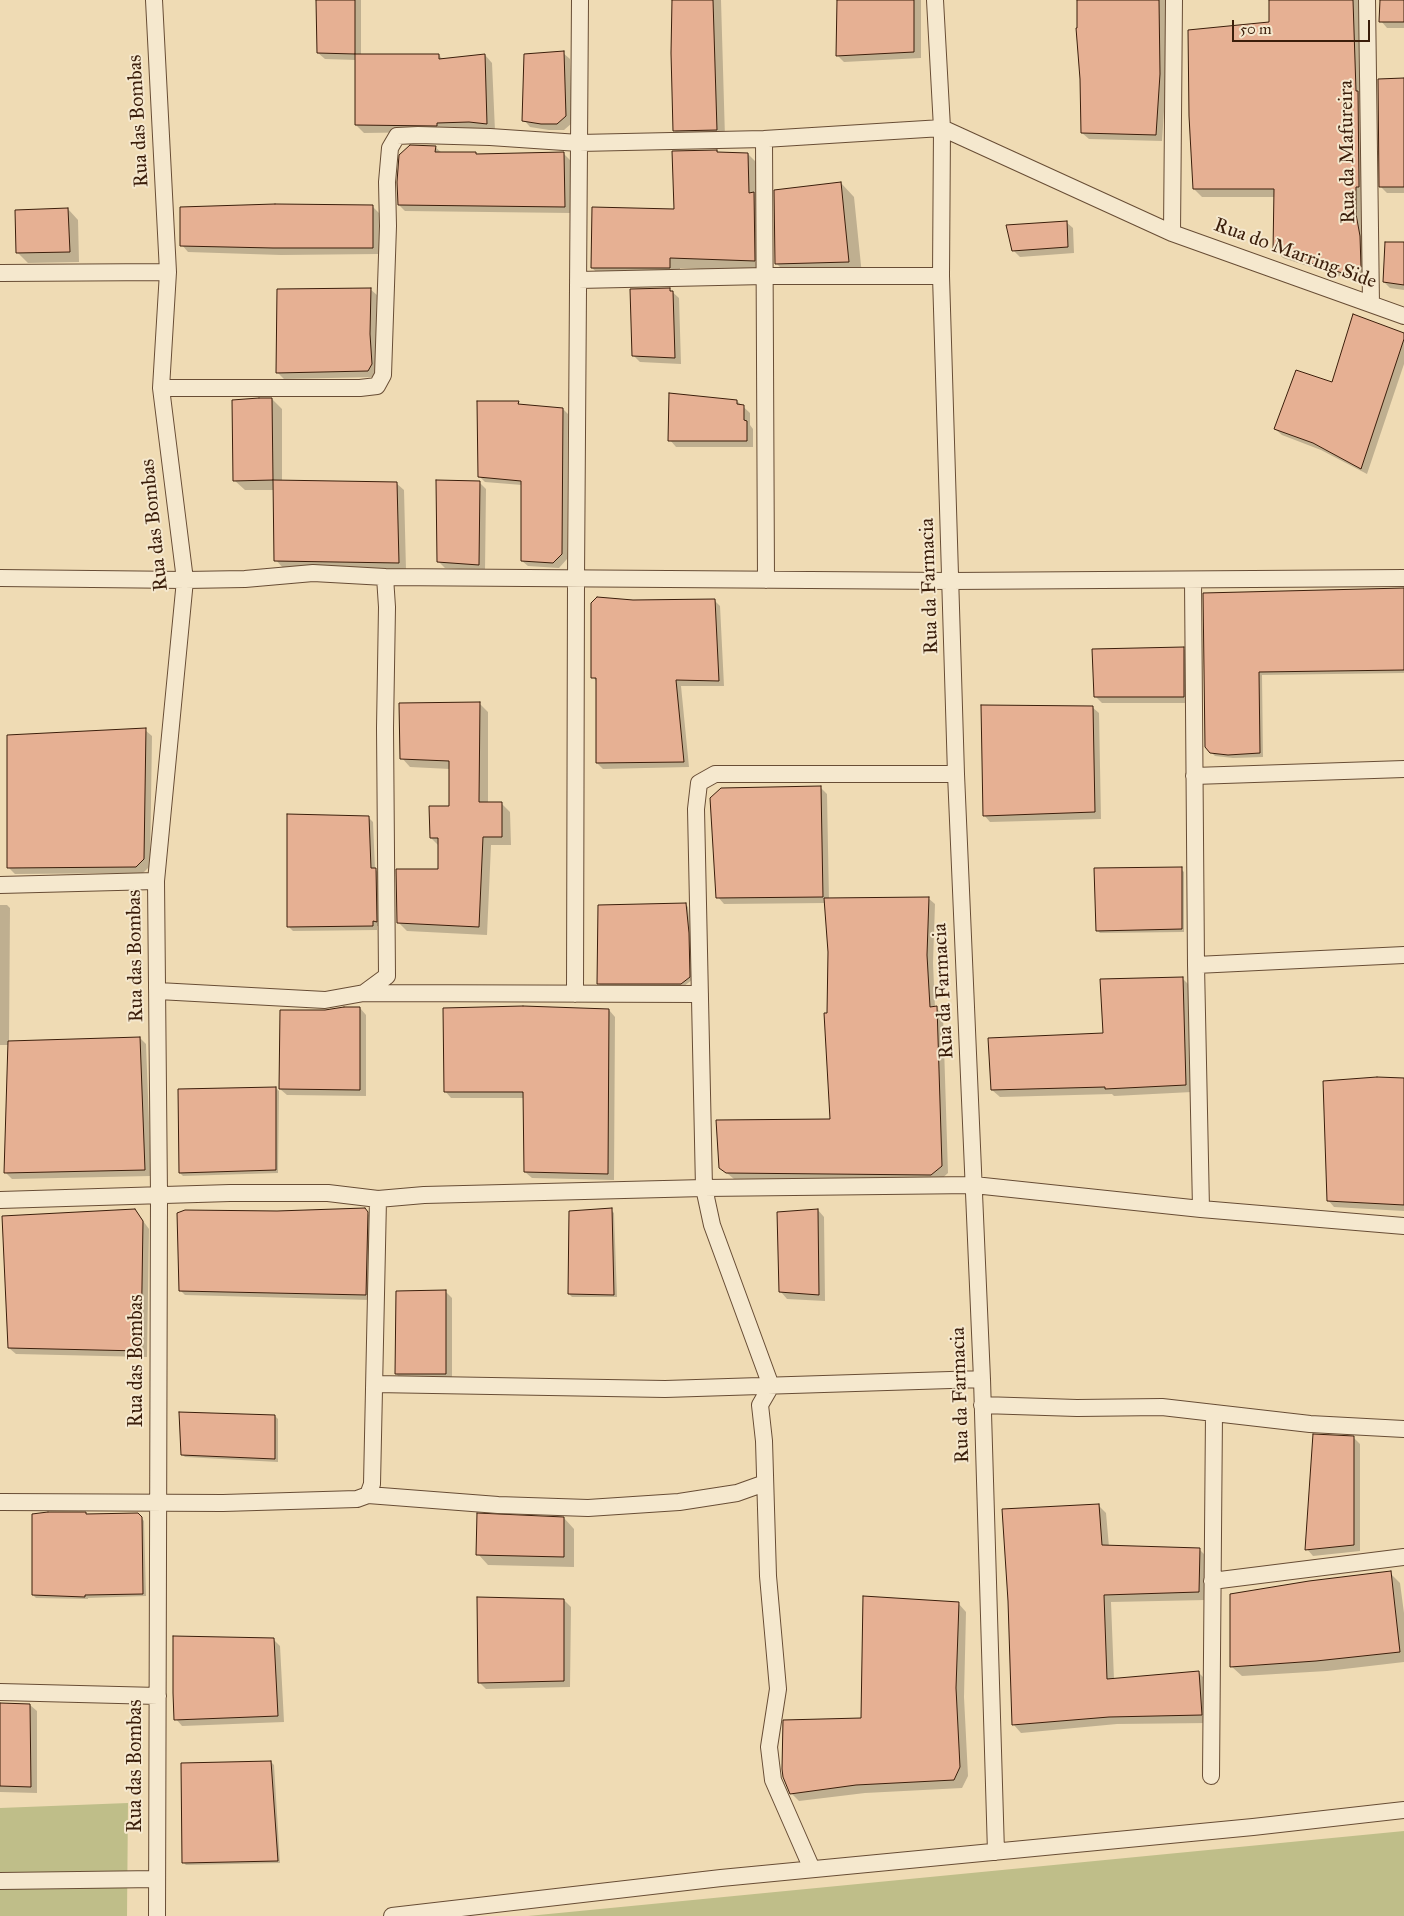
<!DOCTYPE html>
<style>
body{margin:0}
#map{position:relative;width:1404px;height:1916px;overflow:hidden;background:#efdbb4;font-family:"IM FELL Great Primer",serif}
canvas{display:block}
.scale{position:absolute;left:1232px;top:20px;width:138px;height:22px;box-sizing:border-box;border:2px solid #3b1e0b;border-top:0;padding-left:6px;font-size:15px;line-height:18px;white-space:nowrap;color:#3b1e0b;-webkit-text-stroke:4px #f5e8ce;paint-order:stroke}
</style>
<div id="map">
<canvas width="1404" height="1916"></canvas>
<div class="scale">50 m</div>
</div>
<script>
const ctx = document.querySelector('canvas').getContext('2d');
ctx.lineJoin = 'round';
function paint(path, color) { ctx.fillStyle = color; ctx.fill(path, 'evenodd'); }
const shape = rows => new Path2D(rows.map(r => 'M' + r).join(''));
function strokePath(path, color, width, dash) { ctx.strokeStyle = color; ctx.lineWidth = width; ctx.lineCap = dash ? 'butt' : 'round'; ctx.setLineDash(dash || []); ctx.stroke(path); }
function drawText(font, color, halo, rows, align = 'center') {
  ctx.font = font + ' "IM FELL Great Primer",serif'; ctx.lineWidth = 4; ctx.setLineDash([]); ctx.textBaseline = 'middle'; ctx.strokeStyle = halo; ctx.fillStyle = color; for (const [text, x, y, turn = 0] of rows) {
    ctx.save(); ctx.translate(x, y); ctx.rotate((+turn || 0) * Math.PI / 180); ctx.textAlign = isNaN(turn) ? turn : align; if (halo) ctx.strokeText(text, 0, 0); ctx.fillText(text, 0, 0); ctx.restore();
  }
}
const green = shape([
 [128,1803,127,1916,0,1916,0,1808],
 [1404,1831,1404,1916,528,1916]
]);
const shadow = shape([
 [317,0,361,0,361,55,439,55,443,60,485,55,492,63,495,131,364,133,356,125,356,60,325,59,318,53],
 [674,0,721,0,725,138,682,139,674,130],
 [838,0,921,0,921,58,844,62,837,55],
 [1078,0,1165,0,1166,81,1162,141,1089,139,1082,133],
 [1270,0,1360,0,1368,275,1360,283,1283,258,1275,250,1275,197,1202,197,1194,189,1271,23],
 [1382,0,1404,0,1404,28,1387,28,1381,21],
 [563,53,570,59,572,123,564,130,549,130,530,127,524,120],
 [1404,79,1404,193,1387,193,1381,187],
 [435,147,442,153,477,155,563,153,570,160,571,213,405,211,399,205],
 [717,151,719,154,748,154,759,165,765,272,680,268,680,279,604,279,592,268,675,210],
 [841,183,854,197,862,275,790,277,776,263],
 [373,207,379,213,379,254,281,255,188,252,182,245],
 [68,209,78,220,79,262,28,263,17,252],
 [1066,222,1073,228,1074,253,1020,257,1013,250],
 [1404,244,1404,290,1390,288,1384,282],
 [370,289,377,295,376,341,378,371,374,377,284,379,277,372],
 [669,289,679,298,681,364,640,362,633,355],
 [1404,334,1404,364,1367,474,1321,450,1282,435,1275,429,1333,384],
 [272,399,282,409,282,482,396,483,404,490,406,570,283,568,276,560,274,490,245,490,234,480],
 [737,401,750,413,750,425,753,429,753,447,676,447,670,440],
 [518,403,521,405,563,409,568,414,567,559,559,568,528,566,522,561,522,485,485,482,479,476],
 [479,482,486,489,485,571,445,568,439,562],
 [1404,589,1404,673,1262,675,1263,757,1233,758,1215,756,1206,747,1204,594],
 [714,600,720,606,724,686,681,686,689,767,603,769,597,763,597,682,593,677,633,601],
 [1183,648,1190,655,1190,703,1102,703,1095,696],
 [479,703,488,712,488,803,501,803,510,812,511,845,491,845,487,935,407,931,398,922,440,871,439,846,431,838,451,807,450,769,410,767,402,758],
 [1092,707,1099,713,1101,819,990,822,984,815],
 [145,730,152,736,150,866,143,873,15,874,8,867],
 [820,787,827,794,829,900,928,898,935,904,933,963,935,1008,943,1014,948,1173,938,1182,734,1179,721,1168,831,1120,828,1014,830,952,826,903,724,904,718,897],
 [368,817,373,822,375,869,380,874,381,926,377,926,377,930,293,931,288,926],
 [1181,869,1184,872,1184,932,1100,933,1097,930],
 [685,904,688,907,691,937,692,980,684,986,601,986,598,983],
 [0,905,7,905,10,908,9,1043,140,1038,146,1044,151,1176,12,1179,5,1172,9,1045,0,1045],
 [1182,978,1190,986,1192,1092,1114,1096,1112,1094,1000,1097,992,1090,1105,1034],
 [360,1008,366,1015,366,1096,287,1095,280,1089,325,1011],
 [609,1010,615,1017,614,1180,532,1178,525,1172,525,1098,451,1098,445,1091],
 [1404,1079,1404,1211,1334,1207,1328,1200],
 [276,1088,279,1091,278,1173,183,1176,180,1173],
 [135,1210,149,1229,147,1357,16,1354,9,1348],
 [364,1210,372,1218,370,1300,185,1295,180,1290,277,1212],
 [611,1210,614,1213,617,1297,572,1297,569,1294],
 [818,1210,824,1217,825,1301,787,1299,781,1292],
 [445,1291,452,1298,452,1381,403,1380,396,1374],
 [275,1416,278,1419,278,1462,185,1457,182,1454],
 [1354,1438,1360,1444,1360,1551,1313,1556,1307,1549],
 [1098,1505,1106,1513,1109,1547,1200,1550,1207,1557,1206,1600,1111,1602,1114,1680,1198,1672,1206,1680,1209,1723,1117,1724,1021,1733,1014,1725,1010,1601],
 [138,1514,144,1521,146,1596,88,1598,88,1599,36,1598,33,1595,87,1515],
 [564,1518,574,1529,574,1567,488,1565,478,1554],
 [1390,1573,1400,1583,1404,1613,1404,1662,1327,1671,1242,1676,1231,1666],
 [564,1600,571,1607,570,1687,486,1689,479,1682],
 [958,1603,966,1612,964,1697,968,1776,962,1788,865,1793,799,1801,791,1793,862,1719],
 [273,1639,280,1646,284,1722,182,1726,176,1719],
 [0,1705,30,1705,37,1711,37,1793,0,1792],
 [271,1762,274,1765,280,1863,186,1865,183,1862]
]);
const building = shape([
 [316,0,355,0,355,54,317,53,316,0],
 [672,0,713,0,717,130,673,131,671,53,672,0],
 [837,0,914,0,914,52,836,56,837,0],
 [1077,0,1159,0,1160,74,1156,135,1081,133,1080,79,1076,28,1077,28,1077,0],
 [1269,0,1353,0,1356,91,1358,91,1359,187,1356,187,1356,214,1360,236,1361,267,1352,276,1273,251,1274,189,1193,189,1189,116,1188,30,1269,22,1269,0],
 [1380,0,1404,0,1404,22,1379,22,1380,0],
 [564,51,566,116,557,124,541,124,522,121,524,54,564,51],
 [355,54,439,54,439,59,485,54,487,124,469,122,437,123,437,126,355,125,355,54],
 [1404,78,1404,187,1379,187,1378,79,1404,78],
 [410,145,436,146,435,152,476,152,476,154,564,152,565,207,398,205,397,182,399,155,410,145],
 [717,150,717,152,748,153,749,193,754,192,755,261,670,258,670,268,591,268,592,207,674,209,672,151,717,150],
 [841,182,849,262,775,264,774,190,841,182],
 [275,204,373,205,373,248,273,248,180,246,180,207,275,204],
 [68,208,70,252,16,253,15,210,68,208],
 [1067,221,1068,247,1012,251,1006,225,1067,221],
 [1385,242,1404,242,1404,285,1383,282,1385,242],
 [371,288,370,334,372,364,368,371,276,373,277,289,371,288],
 [670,288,670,291,673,291,675,358,632,356,630,289,670,288],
 [1353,314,1404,333,1404,339,1361,469,1313,443,1274,429,1296,370,1332,382,1353,314],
 [669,393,737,400,737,404,744,405,744,420,747,421,747,441,668,441,669,393],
 [259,398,272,398,273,480,233,481,232,400,259,398],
 [477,401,519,401,518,404,563,408,562,554,553,563,521,561,521,481,478,477,477,401],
 [273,480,397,482,399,563,274,561,273,480],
 [436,480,480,481,479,565,437,562,436,480],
 [1404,588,1404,670,1259,672,1260,753,1228,755,1210,753,1205,747,1203,593,1404,588],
 [597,597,633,600,715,599,719,681,676,680,684,762,596,763,596,678,591,678,591,603,597,597],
 [1184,647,1184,697,1094,697,1092,649,1184,647],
 [480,702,479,802,502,802,502,837,483,837,479,927,397,923,396,869,438,869,438,838,430,838,429,806,449,806,449,761,400,759,399,703,480,702],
 [981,705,1093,706,1095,812,983,816,981,705],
 [146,728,144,859,136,867,7,868,7,735,146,728],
 [821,786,823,897,716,898,710,798,721,788,821,786],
 [287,814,369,816,371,868,376,868,377,922,373,921,373,926,287,927,287,814],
 [1182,867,1182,929,1096,931,1094,868,1182,867],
 [929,897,927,955,930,1007,937,1006,942,1166,931,1175,726,1173,719,1168,716,1120,830,1119,824,1013,827,1013,828,952,824,898,929,897],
 [686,903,689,933,690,977,681,984,597,984,598,905,686,903],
 [1183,977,1186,1085,1105,1089,1105,1087,991,1090,988,1038,1103,1033,1100,979,1183,977],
 [523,1006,609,1009,608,1174,524,1172,523,1092,444,1092,443,1008,523,1006],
 [344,1007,360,1007,360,1090,279,1089,280,1010,325,1010,344,1007],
 [140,1037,145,1170,4,1173,8,1041,140,1037],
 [1377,1077,1404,1078,1404,1205,1327,1201,1323,1081,1377,1077],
 [276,1087,276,1170,179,1173,178,1089,276,1087],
 [365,1208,368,1212,366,1295,179,1291,177,1213,185,1210,277,1211,365,1208],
 [612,1208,614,1295,568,1294,569,1211,612,1208],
 [135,1209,143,1221,141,1351,8,1348,2,1216,135,1209],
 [818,1209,819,1295,779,1292,777,1212,818,1209],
 [446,1290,446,1374,395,1374,396,1291,446,1290],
 [179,1412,275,1415,275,1459,181,1455,179,1412],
 [1313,1434,1354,1436,1354,1545,1305,1550,1313,1434],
 [1099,1504,1102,1545,1200,1548,1199,1592,1104,1595,1107,1679,1199,1671,1202,1715,1109,1717,1012,1725,1008,1601,1002,1509,1099,1504],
 [48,1512,86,1512,86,1514,138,1513,142,1517,143,1594,85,1595,85,1597,32,1595,32,1514,48,1512],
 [477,1513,564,1517,564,1557,476,1555,477,1513],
 [1391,1571,1400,1652,1316,1661,1230,1667,1230,1594,1309,1581,1391,1571],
 [863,1596,959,1602,956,1688,960,1767,954,1780,856,1785,790,1794,783,1777,782,1769,783,1720,861,1718,863,1596],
 [477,1597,564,1599,564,1681,478,1683,477,1597],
 [173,1636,274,1638,278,1716,174,1720,173,1693,173,1636],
 [0,1703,30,1704,31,1787,0,1786,0,1703],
 [271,1761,278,1861,182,1863,181,1763,271,1761]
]);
const minor = shape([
 [154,0,168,272,161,388,185,580,156,881,159,1195,157,1916],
 [935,0,942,128,941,276,956,774,982,1379,996,1852],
 [1367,0,1371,304],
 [764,139,766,580],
 [1172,233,1174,0],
 [0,273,168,272],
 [578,280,765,276,941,276],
 [161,388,360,388,377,386,383,375,388,226,387,182,390,148,397,136,418,135,490,137,579,143,764,139,942,128,1172,233,1404,316],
 [385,577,951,581,1404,578],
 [0,578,185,580,245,579,313,573,385,577,387,607,385,728,387,976,364,993,325,1000,158,991],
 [1193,580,1196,965,1201,1209],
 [956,774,715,774,699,783,696,809,704,1188,974,1185,1201,1209,1404,1226],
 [1194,776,1404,769],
 [0,885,156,881],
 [1196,965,1404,955],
 [364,993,700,994],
 [575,994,576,578,580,0],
 [378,1199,424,1195,704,1188,712,1225,771,1386,760,1405,764,1441,768,1576,778,1689,769,1747,773,1780,812,1869],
 [0,1200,230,1193,328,1193,378,1199,372,1484,368,1495,357,1499,223,1503,0,1502],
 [375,1384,665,1389,982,1379],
 [982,1405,1077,1408,1162,1407,1310,1424,1404,1429],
 [368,1495,498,1505,588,1508,679,1502,737,1493,765,1483],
 [1212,1581,1404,1557],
 [0,1692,158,1696],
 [1211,1776,1214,1413],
 [0,1881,157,1879],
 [392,1916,721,1878,1253,1827,1404,1810]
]);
const streetNames = [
 ["Rua das Bombas",139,121,-93],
 ["Rua da Mafureira",1348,152,-91],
 ["Rua do Marring Side",1295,254,20],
 ["Rua das Bombas",155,525,-96],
 ["Rua da Farmacia",930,586,-92],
 ["Rua das Bombas",136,956,-91],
 ["Rua da Farmacia",944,991,-93],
 ["Rua das Bombas",137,1361,-90],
 ["Rua da Farmacia",961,1395,-92],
 ["Rua das Bombas",136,1766,-90]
];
paint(green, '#bfbe89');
paint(shadow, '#0003');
paint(building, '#e6b093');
strokePath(building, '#3b1e0b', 1);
strokePath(minor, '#684d35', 18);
strokePath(minor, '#f5e8ce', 16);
drawText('20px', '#3b1e0b', '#f5e8ce', streetNames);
</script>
